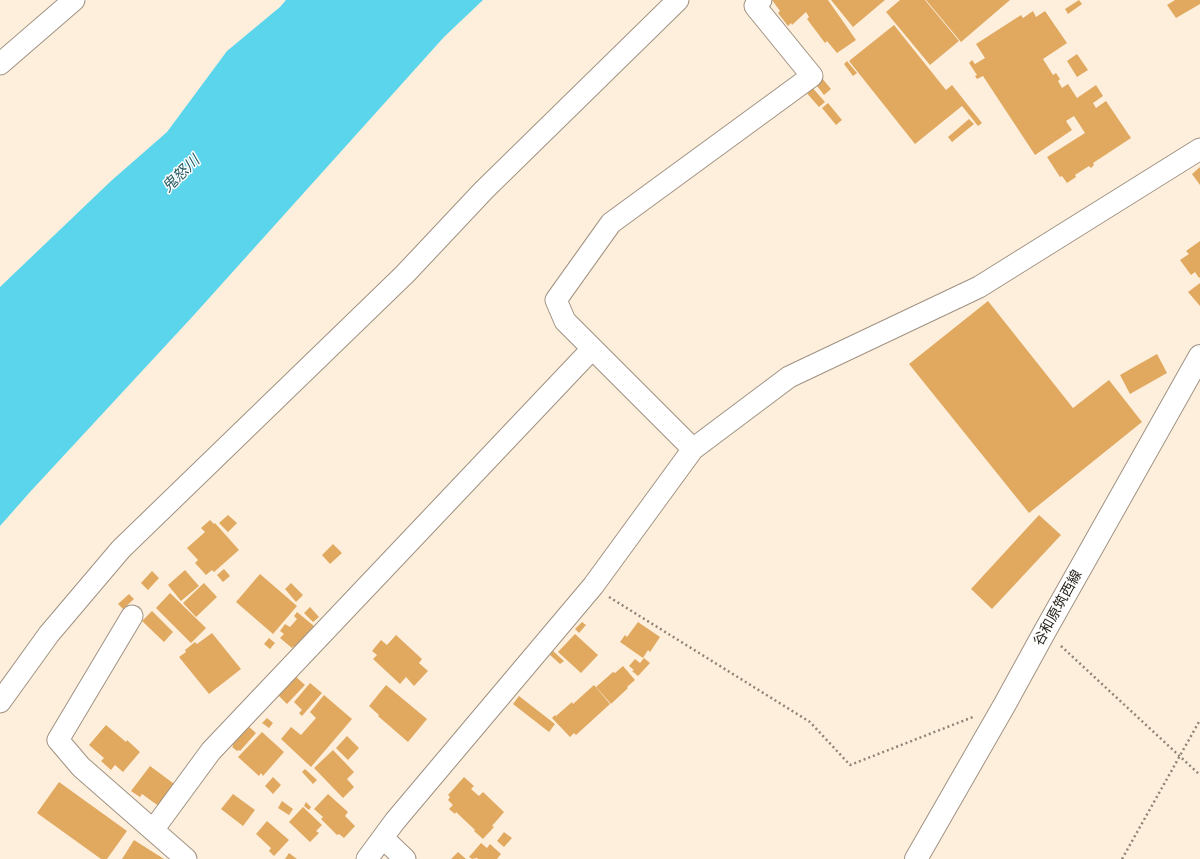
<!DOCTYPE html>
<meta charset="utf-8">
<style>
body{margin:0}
canvas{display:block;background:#feefdd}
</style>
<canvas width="1200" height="859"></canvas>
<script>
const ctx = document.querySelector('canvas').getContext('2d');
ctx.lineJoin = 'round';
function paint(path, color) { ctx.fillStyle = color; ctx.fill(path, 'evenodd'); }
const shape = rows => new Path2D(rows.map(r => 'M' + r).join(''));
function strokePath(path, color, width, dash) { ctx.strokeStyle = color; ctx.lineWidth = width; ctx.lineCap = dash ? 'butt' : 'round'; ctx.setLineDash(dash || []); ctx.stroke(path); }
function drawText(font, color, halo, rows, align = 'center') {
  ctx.font = font + ' Montserrat,"Noto Sans JP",sans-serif'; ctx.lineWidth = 3; ctx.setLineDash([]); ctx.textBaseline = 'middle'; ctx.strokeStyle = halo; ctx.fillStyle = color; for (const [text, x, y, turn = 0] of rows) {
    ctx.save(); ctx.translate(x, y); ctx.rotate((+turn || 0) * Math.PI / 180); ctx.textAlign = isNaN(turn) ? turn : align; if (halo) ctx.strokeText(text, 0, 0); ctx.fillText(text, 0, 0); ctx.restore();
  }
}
const water = shape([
 [286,0,483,0,444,37,193,316,30,492,0,526,0,287,111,181,167,132,227,51,280,7]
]);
const building = shape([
 [772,0,828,0,856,40,837,53,827,41,825,43,807,19,809,17,806,12,792,25,791,23,788,26,778,13,780,11],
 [831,0,885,0,853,27],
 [900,0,925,0,959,41,930,65,886,12],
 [926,0,1010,0,961,42],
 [1079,0,1082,4,1068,14,1065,9],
 [1175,0,1200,0,1200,4,1176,18,1167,5],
 [1033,11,1036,17,1045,11,1067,43,1043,59,1053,75,1056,73,1060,79,1058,81,1062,88,1068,84,1077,98,1096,85,1103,96,1093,103,1096,108,1106,101,1131,138,1093,163,1094,165,1091,168,1089,166,1075,175,1076,177,1067,183,1062,176,1060,177,1047,157,1085,133,1074,116,1066,121,1072,130,1035,155,983,76,977,79,975,76,977,75,969,63,972,60,975,64,985,58,976,44,1021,15,1023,18],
 [894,25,946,90,952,85,982,123,978,126,962,106,915,144,849,61],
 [1077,54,1088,70,1077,77,1067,61],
 [847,61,857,73,853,76,844,64],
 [821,77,831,89,824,95,814,82],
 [810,85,825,102,819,107,804,90],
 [828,103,842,120,836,125,822,108],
 [969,119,974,124,952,142,948,137],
 [1200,167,1200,185,1192,174],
 [1200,241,1200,277,1199,278,1195,272,1191,275,1180,260,1189,254,1186,251],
 [1200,283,1200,306,1188,292],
 [988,301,1073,408,1109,380,1142,422,1029,513,909,364],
 [1157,354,1167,373,1130,394,1120,375],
 [228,515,237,523,228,532,219,523],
 [1039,515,1061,535,992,609,971,589],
 [210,520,214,524,215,523,239,550,214,572,212,570,206,575,195,563,198,560,187,548,205,532,201,528],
 [333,544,342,553,330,564,322,555],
 [224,569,230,576,223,582,217,575],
 [185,570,199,586,181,601,168,585],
 [152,571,159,578,148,590,141,583],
 [260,574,297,606,273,634,236,602],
 [204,583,217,597,196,617,183,603],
 [291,583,303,595,296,602,285,589],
 [170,593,206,628,191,643,156,608],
 [129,594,134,599,123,609,118,604],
 [310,607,319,617,313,622,304,613],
 [152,611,173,632,164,642,142,621],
 [297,612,314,626,296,648,294,646,292,648,280,638,284,634,280,631,285,624,290,627,297,619,294,616],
 [582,622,586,625,579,633,575,629],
 [638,622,660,637,650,652,648,650,643,658,620,642,625,635,627,637],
 [212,633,241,669,209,694,179,657,186,652,185,650,195,642,197,644],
 [575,634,598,655,581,673,558,652],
 [396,635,422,659,419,663,428,671,414,686,406,677,400,684,373,659,377,655,372,651,381,640,387,645],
 [269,638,275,643,270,649,264,644],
 [553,651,564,661,560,664,550,655],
 [644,658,650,663,638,676,632,671,634,670,629,666,635,659,640,663],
 [623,666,635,680,627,687,628,688,611,704,596,687,613,672,615,673],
 [294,675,305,685,287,704,276,693],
 [310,683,322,693,302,716,299,713,302,710,294,702],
 [386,685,427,719,408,742,378,716,379,715,369,706],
 [594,685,610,704,576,735,574,733,570,737,552,718,555,715,556,716,572,702,573,704],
 [324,695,352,719,311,767,281,739,291,727,301,735,316,718,310,712],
 [519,696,555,724,549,732,513,704],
 [267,718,273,723,269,728,262,723],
 [106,725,126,742,127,740,140,752,123,772,115,765,111,770,101,761,104,758,89,745],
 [248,726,256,733,240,751,239,750,237,751,232,747,233,746,232,744],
 [262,732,284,752,263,776,261,773,259,776,238,757],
 [347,736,359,748,348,760,336,748],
 [333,750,354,772,347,779,354,787,343,798,314,768],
 [150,766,177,786,160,807,142,794,140,797,131,791],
 [305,769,317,780,313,784,302,772],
 [273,777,281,785,273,794,265,786],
 [464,777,474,786,471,789,479,796,483,792,504,812,492,826,494,827,483,839,474,831,475,830,456,812,455,814,449,809,453,805,448,800,450,797,448,795],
 [59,782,127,831,107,859,101,859,37,813],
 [233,794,255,810,243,826,221,809],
 [328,794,348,812,345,816,355,826,344,838,339,834,337,835,321,819,323,817,314,809],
 [282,801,293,809,289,815,278,808],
 [306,802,311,807,309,810,304,806],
 [303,807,322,825,316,831,319,833,310,842,289,822],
 [267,821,289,840,274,856,269,851,271,848,256,834],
 [504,832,512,838,504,847,497,841],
 [134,840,164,859,122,859],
 [481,843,487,848,490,844,501,854,497,859,478,859,477,858,472,859,469,857],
 [458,852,466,859,451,859],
 [289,853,297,859,285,859]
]);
const path = shape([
 [609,597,810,722,850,765,973,717],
 [1061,646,1200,775],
 [1122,859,1200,720]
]);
const minor = shape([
 [0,64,74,0],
 [693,449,565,321,556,300,611,223,812,76,755,6,761,0],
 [132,616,58,740,81,767,186,859],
 [0,702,49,634,121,549,405,274,484,190,678,0],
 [153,830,211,751,592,349],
 [383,838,405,859],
 [367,859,395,821,593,586,693,449,789,377,979,287,1200,149]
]);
const major = shape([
 [916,859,1005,704,1045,631,1200,356]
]);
const streetNames = [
 ["谷和原筑西線",1058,608,-61]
];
const waterNames = [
 ["鬼怒川",181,174,-44]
];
paint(water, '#5ad5eb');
paint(building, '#e0a95f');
strokePath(minor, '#a09282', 23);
strokePath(major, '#a09282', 24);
strokePath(path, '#8e8478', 2.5, [2, 3]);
strokePath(minor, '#fff', 21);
strokePath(major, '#fff', 22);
drawText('14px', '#211c15', '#fff', streetNames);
drawText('italic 15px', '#275b64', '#fff', waterNames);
</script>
